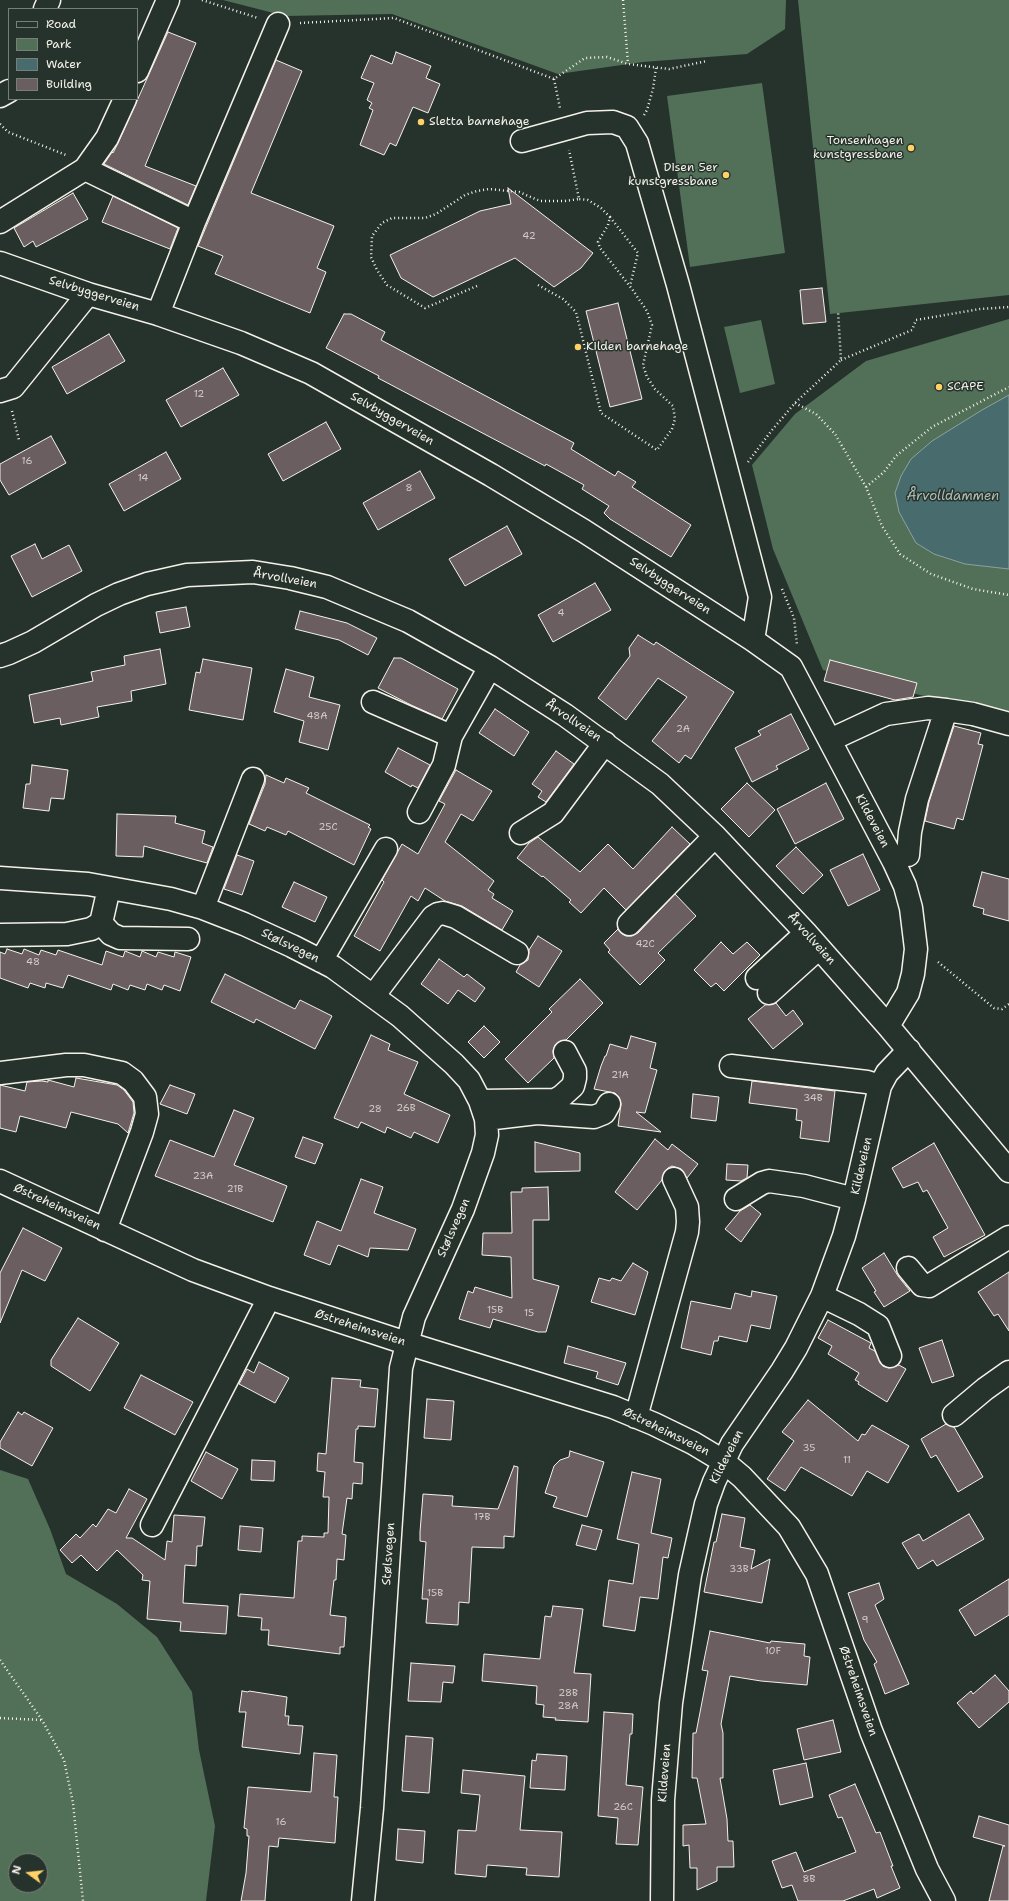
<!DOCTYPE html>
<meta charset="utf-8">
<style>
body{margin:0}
#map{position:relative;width:1009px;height:1901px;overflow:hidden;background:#26332d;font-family:"Shantell Sans",sans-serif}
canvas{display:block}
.legend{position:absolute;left:8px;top:8px;width:130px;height:92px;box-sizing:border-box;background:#26332d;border:1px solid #787f78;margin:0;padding:5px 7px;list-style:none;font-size:12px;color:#f4f1e8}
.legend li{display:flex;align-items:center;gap:8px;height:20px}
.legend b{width:20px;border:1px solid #787f78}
.north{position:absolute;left:8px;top:1853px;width:40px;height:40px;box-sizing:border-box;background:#26332d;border:1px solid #787f78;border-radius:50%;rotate:285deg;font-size:11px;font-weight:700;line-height:16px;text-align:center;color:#f4f1e8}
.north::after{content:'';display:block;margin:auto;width:14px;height:18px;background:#ffd166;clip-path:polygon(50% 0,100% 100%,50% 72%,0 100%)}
</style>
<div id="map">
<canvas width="1009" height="1901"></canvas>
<ul class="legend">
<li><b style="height:5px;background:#26332d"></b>Road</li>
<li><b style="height:11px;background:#527058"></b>Park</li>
<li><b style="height:11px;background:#486c6d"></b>Water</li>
<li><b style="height:11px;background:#6a5e61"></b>Building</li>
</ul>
<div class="north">N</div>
</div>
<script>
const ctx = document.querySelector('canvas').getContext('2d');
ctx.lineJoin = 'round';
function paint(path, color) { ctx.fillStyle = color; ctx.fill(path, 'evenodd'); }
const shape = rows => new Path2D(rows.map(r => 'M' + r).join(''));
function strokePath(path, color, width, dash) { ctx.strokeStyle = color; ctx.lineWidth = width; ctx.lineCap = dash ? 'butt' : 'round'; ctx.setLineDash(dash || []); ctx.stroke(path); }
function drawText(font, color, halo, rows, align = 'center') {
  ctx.font = font + ' "Shantell Sans",sans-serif'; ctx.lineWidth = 3; ctx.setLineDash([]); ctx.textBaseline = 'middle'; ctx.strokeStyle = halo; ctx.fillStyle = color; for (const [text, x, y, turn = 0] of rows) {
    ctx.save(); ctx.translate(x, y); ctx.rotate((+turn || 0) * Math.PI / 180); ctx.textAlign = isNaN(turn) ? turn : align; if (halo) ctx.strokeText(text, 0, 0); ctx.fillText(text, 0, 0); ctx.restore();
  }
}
const green = shape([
 [223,0,786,0,785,29,747,54,643,62,558,74,392,14,285,16],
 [798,0,1009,0,1009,295,830,314],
 [762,83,785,253,690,267,667,96],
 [1009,319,1009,718,823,670,773,549,752,465,795,414,866,361],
 [761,320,775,384,740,393,724,327],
 [0,1470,28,1479,50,1529,66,1574,117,1604,157,1637,192,1692,199,1750,215,1826,206,1901,0,1901],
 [16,1861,40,1861,40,1885,16,1885]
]);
const water = shape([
 [1009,395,1009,569,965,564,934,554,916,543,899,512,895,493,901,476,911,459,932,441,982,410,1009,395]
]);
const building = shape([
 [168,32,196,43,145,166,196,186,188,205,104,164,112,152,113,153,118,143,168,32],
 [396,52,431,66,426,78,440,84,428,113,413,107,396,146,390,143,384,155,360,145,373,110,369,108,372,103,367,100,374,83,361,78,371,55,392,64,396,52],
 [276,60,302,71,251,193,334,226,317,268,326,272,310,313,215,274,223,256,198,246,276,60],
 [508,188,593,253,581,268,554,287,515,258,433,297,401,278,390,255,480,211,511,204,508,188],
 [73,193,88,219,36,247,33,241,24,247,14,228,73,193],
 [113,196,178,228,170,249,102,222,113,196],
 [822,288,826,322,803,324,800,290,822,288],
 [618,303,642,399,610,407,586,311,618,303],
 [344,314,351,314,385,332,381,340,574,443,571,449,615,476,618,471,636,482,632,487,691,525,671,557,610,519,604,513,609,506,582,489,584,485,546,464,545,466,378,378,379,376,326,348,344,314],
 [109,334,125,361,67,394,52,367,109,334],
 [223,368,239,395,181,427,166,400,223,368],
 [326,422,341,449,283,481,268,454,326,422],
 [51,436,66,463,9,495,0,480,0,464,51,436],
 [166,452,181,479,124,511,109,484,166,452],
 [420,471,435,498,378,530,363,503,420,471],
 [507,526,522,554,465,586,449,559,507,526],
 [35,544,42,559,69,545,82,571,32,597,11,556,35,544],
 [595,583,611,610,553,642,538,615,595,583],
 [186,607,190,627,160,633,156,612,186,607],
 [300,611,347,623,377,638,368,655,339,640,295,629,300,611],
 [638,635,654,645,656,642,734,692,691,759,685,755,679,763,652,741,687,697,658,678,626,720,598,698,630,656,629,648,638,635],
 [160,649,166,684,131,691,132,701,97,707,99,717,61,725,60,718,34,723,29,695,93,681,91,672,125,665,124,656,160,649],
 [394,658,401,658,458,689,442,719,411,705,378,688,394,658],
 [203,659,252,668,243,720,189,710,196,672,200,673,203,659],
 [830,660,917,683,913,697,895,700,824,681,830,660],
 [286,669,314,677,309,697,340,705,328,750,299,742,304,721,274,712,286,669],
 [495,709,529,732,514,756,479,733,495,709],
 [791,714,809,749,776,766,778,769,752,782,735,748,761,735,758,731,791,714],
 [954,726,981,733,978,744,983,745,963,820,957,818,954,829,925,821,929,802,954,726],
 [398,748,430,765,418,788,412,785,411,787,385,772,398,748],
 [556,751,574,764,546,802,538,797,542,791,532,784,556,751],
 [32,765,68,770,64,799,51,798,49,811,23,808,26,784,30,784,32,765],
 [456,770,492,791,473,821,461,814,445,842,494,881,488,890,494,894,492,898,513,911,502,930,462,906,445,901,425,888,418,901,411,896,380,951,354,936,384,882,382,880,402,844,418,854,445,804,439,801,456,770],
 [266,775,284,783,286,778,309,788,306,793,370,825,368,827,371,829,354,865,288,831,286,835,267,827,265,831,249,824,265,784,266,775],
 [747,783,775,810,749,837,721,809,747,783],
 [826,783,844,819,795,844,777,809,826,783],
 [117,814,176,816,175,823,205,831,202,843,213,847,207,863,144,846,143,857,116,856,117,814],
 [672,827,690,844,626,910,604,888,581,913,569,902,571,900,543,876,542,877,517,858,529,843,538,837,580,872,608,844,633,869,672,827],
 [796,847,823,875,803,894,776,866,796,847],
 [863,854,880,890,848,906,830,870,863,854],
 [237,855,254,861,242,895,224,889,237,855],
 [982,872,1009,879,1009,921,983,914,984,909,973,906,982,872],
 [294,882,327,897,315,922,282,907,294,882],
 [675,894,696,916,658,953,665,960,640,985,608,952,610,950,604,943,618,929,621,933,626,936,632,936,638,933,675,894],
 [538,936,562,951,539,987,516,972,520,965,528,960,529,950,538,936],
 [721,942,733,954,747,942,760,955,724,991,716,983,711,987,694,970,721,942],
 [7,949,22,954,24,949,39,955,41,950,56,955,58,950,102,965,106,951,123,957,125,951,140,957,142,951,156,957,158,952,174,957,175,952,191,957,180,991,164,985,162,990,147,984,145,990,130,985,128,990,113,984,111,990,68,975,63,988,46,983,45,988,30,983,28,988,0,978,0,952,5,954,7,949],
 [439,959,464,977,467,974,485,988,475,1002,458,990,448,1004,421,984,439,959],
 [225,974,295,1009,300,1000,332,1016,315,1049,256,1019,254,1023,211,1002,225,974],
 [580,979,603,1003,566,1040,560,1041,555,1045,553,1051,554,1058,528,1083,505,1059,552,1012,549,1009,580,979],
 [776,1003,786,1016,793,1010,803,1024,773,1049,748,1019,765,1005,776,1003],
 [484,1026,500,1042,484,1058,468,1042,484,1026],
 [371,1035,390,1044,388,1050,418,1062,404,1094,450,1115,438,1143,414,1132,411,1138,387,1127,385,1133,361,1122,358,1128,334,1118,371,1035],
 [631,1036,656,1043,650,1068,657,1070,645,1113,636,1112,661,1132,618,1126,621,1104,619,1097,615,1093,594,1089,601,1066,605,1056,606,1056,610,1044,627,1049,631,1036],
 [76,1078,117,1085,124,1090,133,1102,134,1113,128,1133,118,1124,71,1112,66,1128,20,1116,16,1132,0,1128,0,1085,25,1091,27,1082,42,1081,48,1082,48,1080,74,1087,76,1078],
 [752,1081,835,1091,829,1142,800,1138,802,1121,796,1120,797,1109,749,1103,752,1081],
 [170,1085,195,1094,187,1114,160,1104,170,1085],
 [693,1094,719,1097,716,1121,691,1118,693,1094],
 [234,1110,254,1118,234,1165,287,1186,273,1222,155,1176,170,1140,214,1157,234,1110],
 [303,1137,323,1144,315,1164,295,1157,303,1137],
 [655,1139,668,1150,672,1144,698,1164,687,1178,681,1169,672,1166,668,1168,664,1172,662,1180,637,1210,615,1192,655,1139],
 [535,1142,580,1153,580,1171,535,1172,535,1142],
 [934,1143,985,1235,944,1257,933,1237,948,1228,927,1190,923,1192,918,1182,903,1188,892,1168,934,1143],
 [727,1164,748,1165,747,1178,741,1181,726,1180,727,1164],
 [361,1179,383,1187,374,1213,416,1229,408,1250,370,1248,368,1257,338,1245,330,1265,304,1255,317,1221,341,1231,361,1179],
 [548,1187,549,1220,533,1220,533,1279,559,1286,546,1332,538,1332,493,1319,490,1328,459,1319,468,1291,473,1293,475,1287,512,1298,511,1257,482,1255,483,1233,512,1233,511,1192,522,1192,522,1188,548,1187],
 [750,1205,761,1214,741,1242,725,1229,740,1211,750,1205],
 [23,1228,62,1248,45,1281,22,1270,0,1323,0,1273,23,1228],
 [884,1253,898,1276,910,1291,884,1307,874,1292,876,1291,862,1268,884,1253],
 [633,1263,648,1272,635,1315,591,1302,599,1278,610,1281,612,1278,621,1281,633,1263],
 [1009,1272,1009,1331,998,1314,994,1316,978,1292,1009,1272],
 [752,1291,777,1296,770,1329,751,1325,747,1342,719,1336,718,1341,714,1341,711,1355,681,1348,691,1301,731,1309,735,1293,751,1297,752,1291],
 [78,1318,119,1343,90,1391,51,1366,51,1360,78,1318],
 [828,1320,871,1343,869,1348,875,1351,883,1366,889,1368,899,1365,906,1369,887,1402,858,1384,859,1382,855,1380,859,1373,828,1354,832,1346,818,1338,828,1320],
 [942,1340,954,1376,932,1383,919,1348,942,1340],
 [568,1346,626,1363,618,1385,596,1378,598,1372,564,1363,568,1346],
 [259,1362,289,1378,275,1403,239,1384,247,1369,254,1373,259,1362],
 [141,1375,193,1402,175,1435,124,1408,141,1375],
 [332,1378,361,1380,360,1387,378,1389,375,1427,358,1426,358,1429,356,1429,354,1462,363,1463,362,1484,353,1483,352,1499,347,1498,342,1534,346,1535,344,1560,337,1559,336,1580,334,1580,330,1615,346,1617,344,1647,340,1647,340,1654,268,1645,269,1630,261,1630,262,1618,238,1616,240,1594,294,1598,298,1541,302,1541,302,1536,324,1537,324,1533,328,1533,329,1497,323,1497,325,1472,317,1471,318,1453,326,1454,332,1378],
 [427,1399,454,1401,451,1440,424,1438,427,1399],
 [808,1400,858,1441,862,1434,865,1435,872,1425,909,1446,888,1483,867,1471,852,1496,801,1467,785,1491,767,1479,794,1441,782,1432,808,1400],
 [18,1412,22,1415,24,1412,53,1428,32,1466,0,1448,0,1442,18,1412],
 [946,1424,954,1427,983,1477,958,1492,936,1455,931,1458,921,1439,946,1424],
 [570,1451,604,1462,587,1517,553,1507,557,1497,545,1493,554,1466,560,1460,569,1457,570,1451],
 [206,1452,238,1469,222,1499,191,1481,206,1452],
 [252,1460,275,1461,274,1481,251,1480,252,1460],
 [514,1466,518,1467,514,1537,504,1536,504,1548,472,1547,469,1603,459,1602,458,1625,426,1623,428,1599,422,1599,426,1542,420,1541,420,1532,423,1494,453,1496,452,1506,498,1509,514,1466],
 [632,1472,661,1479,651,1533,672,1538,668,1558,663,1557,658,1599,640,1597,635,1631,603,1626,609,1580,633,1584,639,1544,617,1539,632,1472],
 [129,1489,147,1499,126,1538,132,1538,165,1560,167,1541,172,1542,174,1515,205,1517,202,1546,197,1546,196,1566,185,1565,183,1603,228,1606,226,1634,180,1631,181,1622,147,1619,150,1581,142,1580,143,1575,117,1550,97,1571,81,1555,72,1563,60,1550,76,1534,80,1538,93,1524,96,1527,108,1509,116,1513,129,1489],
 [722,1514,745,1518,740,1547,755,1550,751,1569,770,1559,762,1603,704,1592,714,1542,716,1542,722,1514],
 [969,1514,984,1539,937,1566,933,1560,918,1569,902,1543,919,1534,923,1541,969,1514],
 [582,1525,602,1530,596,1550,576,1545,582,1525],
 [240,1526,263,1528,261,1552,238,1550,240,1526],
 [1009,1579,1009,1615,975,1636,959,1610,1009,1579],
 [879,1583,884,1599,875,1605,909,1684,885,1694,874,1664,877,1662,864,1640,848,1593,879,1583],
 [553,1606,583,1609,574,1673,591,1674,588,1722,555,1720,556,1718,543,1717,544,1705,536,1704,537,1686,482,1681,484,1654,540,1659,545,1616,551,1617,553,1606],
 [710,1631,770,1643,771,1641,805,1644,804,1656,810,1657,807,1685,761,1681,730,1676,721,1724,723,1733,723,1778,720,1778,727,1819,728,1841,733,1841,734,1867,717,1867,717,1881,697,1890,697,1868,690,1868,689,1845,683,1846,683,1825,706,1824,697,1778,692,1778,693,1733,696,1733,708,1671,702,1670,710,1631],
 [411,1663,455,1666,453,1683,443,1682,441,1702,408,1701,411,1663],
 [995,1675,1009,1691,1009,1702,979,1728,957,1703,971,1691,973,1694,995,1675],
 [242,1691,248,1692,249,1691,287,1697,285,1716,289,1716,288,1725,303,1726,300,1754,242,1747,246,1712,239,1712,242,1691],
 [604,1712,633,1714,632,1734,630,1734,626,1785,643,1787,638,1845,616,1844,618,1818,598,1816,604,1712],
 [833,1720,841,1752,804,1760,797,1729,833,1720],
 [406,1736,433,1738,429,1793,402,1791,406,1736],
 [314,1753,337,1755,334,1797,338,1797,335,1843,279,1838,278,1847,269,1846,265,1901,241,1901,246,1873,249,1836,247,1836,247,1829,244,1828,248,1787,311,1792,314,1753],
 [537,1754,567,1756,565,1790,530,1788,532,1760,536,1761,537,1754],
 [806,1763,813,1797,780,1805,773,1770,806,1763],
 [463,1770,525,1776,520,1830,562,1832,559,1877,526,1875,527,1868,487,1865,486,1877,455,1874,458,1830,476,1831,480,1795,461,1793,463,1770],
 [855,1784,876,1833,880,1832,893,1866,891,1866,900,1888,877,1898,874,1889,843,1901,798,1901,792,1885,782,1888,772,1861,796,1852,804,1872,856,1852,842,1817,838,1818,829,1795,855,1784],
 [979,1816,1009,1825,1009,1901,989,1901,1003,1846,1005,1846,973,1837,979,1816],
 [398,1829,425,1831,423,1863,396,1860,398,1829]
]);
const path = shape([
 [202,0,258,18],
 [623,0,628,64],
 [300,23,394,18,554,79,585,58,607,57,628,64,669,69,707,61],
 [554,79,560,108],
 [644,115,647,110,653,89,656,68],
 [0,124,8,132,66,155],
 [610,217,638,253,630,286],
 [538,285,563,299,576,312,601,413,657,450,672,429,675,419,673,406,655,389,647,377,643,365,652,325,647,311,632,289,600,248,598,242,608,225,610,217,601,208,588,200,579,199],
 [477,286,425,308,387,285,377,270,371,257,372,236,382,223,392,218,425,218,436,214,465,195,477,191,489,189,519,192,540,201,565,201,579,199,569,150],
 [841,360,912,330,916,320,980,309,1009,307],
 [795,403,816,414,835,434,866,487,882,526,900,554,931,574,973,589,1009,595],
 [12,411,19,440],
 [748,462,772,430,795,403,841,360,838,311],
 [866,487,884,472,896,456,932,427,1009,387],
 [782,589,794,618,797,645],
 [938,962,994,1008,1002,1009,1009,1004],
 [0,1660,42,1720,64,1760,73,1803,83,1901],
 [0,1718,41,1720]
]);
const minor = shape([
 [45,9,49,0],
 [137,71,168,0],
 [0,96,9,91],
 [522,141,587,123,613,122,627,127,637,143,678,285,760,597,753,640],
 [85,169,194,222],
 [0,222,85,169,107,138,125,99],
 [0,263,88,294,158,314,241,343,311,373,491,475,584,531,753,640,791,667,894,862,905,886,911,908,916,949,913,974,908,993,888,1026],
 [158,314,194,222,278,24],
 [0,391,13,387,88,294],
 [0,656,9,653,33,642,96,605,119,594,147,584,187,575,253,572,290,578,327,587,408,621,490,667,565,715,660,784,715,836,806,933,888,1026,1009,1171],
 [373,702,451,736],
 [830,740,886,714,928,708,946,710],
 [419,812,444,765,451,736,490,667],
 [521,833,553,813,605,743],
 [908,855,910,832,917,799,946,710,973,714,1009,724],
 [0,878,88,884,171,899,203,908,244,924,292,946,333,967,400,1016,454,1064,469,1080,480,1101,486,1119,487,1135,483,1153,463,1209,414,1317,401,1368,372,1808,363,1901],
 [109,888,101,923,111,934,120,938,188,939],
 [203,908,253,779],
 [629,924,715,836],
 [0,935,67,934,91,929,101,923],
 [321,961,386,849],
 [757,978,806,933],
 [769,993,819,948],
 [374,995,433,917,438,914,443,913,456,917,517,953],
 [731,1066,867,1082,880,1086],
 [0,1073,66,1065,84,1065,122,1073,133,1081,145,1097,147,1114,142,1132,105,1230],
 [480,1101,555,1100,562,1096,573,1086,575,1078,575,1071,565,1052],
 [486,1119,537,1113,594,1117,604,1113,609,1104],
 [0,1181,193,1270,269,1298,406,1343,613,1407,654,1424,693,1443,723,1461,742,1477,789,1527,817,1574,871,1731,927,1869,944,1901],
 [736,1199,762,1183,769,1181,804,1186,854,1199],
 [908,1268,922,1285,929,1286,1009,1237],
 [822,1296,859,1314,878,1326,890,1356],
 [954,1415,985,1389,1009,1372],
 [636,1417,687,1232,688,1222,687,1207,674,1179],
 [152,1525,269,1298],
 [662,1901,663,1800,671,1703,690,1575,706,1504,714,1482,732,1444,782,1371,796,1348,822,1296,844,1236,854,1199,880,1086,887,1073,909,1050]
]);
const markers = [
 [421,122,4,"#ffd166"],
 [911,148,4,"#ffd166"],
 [726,175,4,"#ffd166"],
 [578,347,4,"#ffd166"],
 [939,387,4,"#ffd166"]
];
const numberNames = [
 ["42",529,236],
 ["12",199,394],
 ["16",27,461],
 ["14",143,478],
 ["8",409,488],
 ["4",561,613],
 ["48A",317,716],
 ["2A",683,729],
 ["25C",328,827],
 ["42C",645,944],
 ["48",33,962],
 ["21A",620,1075],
 ["34B",813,1098],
 ["26B",406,1108],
 ["28",375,1109],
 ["23A",203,1176],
 ["21B",235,1189],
 ["15B",495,1310],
 ["15",529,1313],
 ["35",809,1448],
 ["11",847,1460],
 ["17B",482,1517],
 ["33B",739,1569],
 ["15B",435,1593],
 ["9",865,1620],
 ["10F",773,1651],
 ["28B",568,1693],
 ["28A",568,1706],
 ["26C",623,1807],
 ["16",281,1822],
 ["8B",809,1879]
];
const poiNames = [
 ["Sletta barnehage",429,122],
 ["Tonsenhagen",903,141,"right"],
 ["kunstgressbane",903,155,"right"],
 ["Disen 5er",718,168,"right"],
 ["kunstgressbane",718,182,"right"],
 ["Kilden barnehage",586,347],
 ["SCAPE",947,387]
];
const streetNames = [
 ["Selvbyggerveien",94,294,17],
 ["Selvbyggerveien",392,419,30],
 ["Årvollveien",285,579,10],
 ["Selvbyggerveien",670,586,33],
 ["Årvollveien",573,721,34],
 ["Kildeveien",872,821,62],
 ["Årvollveien",811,939,48],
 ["Stølsvegen",290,946,26],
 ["Kildeveien",862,1166,-77],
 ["Østreheimsveien",57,1207,25],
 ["Stølsvegen",454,1228,-66],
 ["Østreheimsveien",360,1328,18],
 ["Østreheimsveien",666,1432,26],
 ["Kildeveien",727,1457,-63],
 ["Stølsvegen",389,1554,-86],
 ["Østreheimsveien",858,1691,71],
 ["Kildeveien",665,1773,-86]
];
const waterNames = [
 ["Årvolldammen",953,497]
];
paint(green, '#527058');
paint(water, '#486c6d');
strokePath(water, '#8da19e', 1);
paint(building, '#6a5e61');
strokePath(building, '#f4f1e8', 1);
strokePath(minor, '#f4f1e8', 25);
strokePath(path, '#f4f1e8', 2.5, [1, 3]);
strokePath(minor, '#26332d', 22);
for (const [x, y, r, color] of markers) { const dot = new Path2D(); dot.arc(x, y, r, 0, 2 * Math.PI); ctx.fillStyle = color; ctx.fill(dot); strokePath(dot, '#26332d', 1.5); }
drawText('10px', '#d2ccc6', null, numberNames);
drawText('12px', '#f4f1e8', '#26332d', poiNames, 'left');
drawText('12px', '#f4f1e8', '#26332d', streetNames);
drawText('italic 13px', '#afbcb7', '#26332d', waterNames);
</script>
